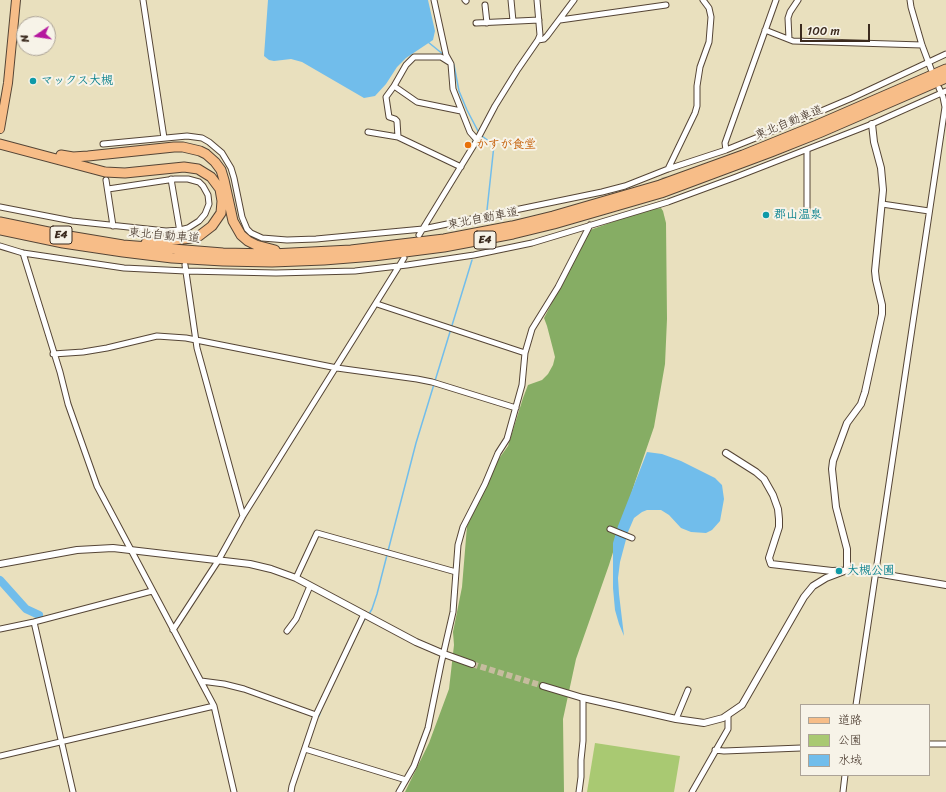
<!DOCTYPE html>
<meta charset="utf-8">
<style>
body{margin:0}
#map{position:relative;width:946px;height:792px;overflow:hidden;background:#e9e0be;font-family:Sriracha,"Klee One",sans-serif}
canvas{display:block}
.legend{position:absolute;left:800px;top:704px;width:130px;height:72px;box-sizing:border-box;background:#f7f3e8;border:1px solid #aca397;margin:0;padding:5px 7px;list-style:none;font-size:12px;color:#3b2a1e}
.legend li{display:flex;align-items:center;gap:8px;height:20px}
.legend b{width:20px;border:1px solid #aca397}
.north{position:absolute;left:16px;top:16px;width:40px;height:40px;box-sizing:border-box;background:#f7f3e8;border:1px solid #aca397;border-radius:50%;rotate:257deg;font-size:11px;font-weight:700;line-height:16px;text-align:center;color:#3b2a1e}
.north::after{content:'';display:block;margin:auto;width:14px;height:18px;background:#b5179e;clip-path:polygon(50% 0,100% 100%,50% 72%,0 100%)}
.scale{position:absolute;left:800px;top:24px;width:70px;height:18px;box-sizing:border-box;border:2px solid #3b2a1e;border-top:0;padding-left:5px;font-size:12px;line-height:14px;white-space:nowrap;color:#3b2a1e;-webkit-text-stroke:3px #f7f3e8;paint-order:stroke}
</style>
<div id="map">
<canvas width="946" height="792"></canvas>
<ul class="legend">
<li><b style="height:5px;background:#f7bd88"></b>道路</li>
<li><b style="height:11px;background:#a9c972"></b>公園</li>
<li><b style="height:11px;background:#71bdeb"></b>水域</li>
</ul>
<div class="north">N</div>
<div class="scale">100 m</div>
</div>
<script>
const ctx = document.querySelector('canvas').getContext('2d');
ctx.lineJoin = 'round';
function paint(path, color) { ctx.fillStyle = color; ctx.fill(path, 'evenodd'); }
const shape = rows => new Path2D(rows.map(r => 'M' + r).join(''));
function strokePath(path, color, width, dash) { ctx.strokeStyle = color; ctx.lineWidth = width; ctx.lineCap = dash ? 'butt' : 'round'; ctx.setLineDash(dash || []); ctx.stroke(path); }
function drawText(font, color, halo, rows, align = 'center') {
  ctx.font = font + ' Sriracha,"Klee One",sans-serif'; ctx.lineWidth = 4; ctx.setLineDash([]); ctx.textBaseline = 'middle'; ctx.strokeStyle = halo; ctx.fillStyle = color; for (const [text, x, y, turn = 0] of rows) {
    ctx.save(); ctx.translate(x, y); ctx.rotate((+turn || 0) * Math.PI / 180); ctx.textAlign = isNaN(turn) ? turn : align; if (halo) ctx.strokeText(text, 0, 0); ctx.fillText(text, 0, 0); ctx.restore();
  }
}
const green = shape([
 [595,743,680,756,674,792,587,792]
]);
const forest = shape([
 [661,208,663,211,666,223,667,319,665,364,654,427,635,482,609,565,576,659,563,719,564,792,405,792,429,743,449,689,454,645,453,632,462,587,467,526,495,464,508,446,523,398,528,385,542,380,548,374,553,365,555,357,553,349,547,326,544,318,590,230,643,211]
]);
const water = shape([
 [268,0,428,0,435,31,433,40,406,58,397,67,386,84,375,96,364,98,302,62,291,59,274,61,269,60,264,56],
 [647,452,662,454,681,461,715,478,722,485,724,499,720,521,712,530,706,533,691,532,681,528,669,515,661,510,647,510,642,512,634,518,628,532,620,562,618,578,619,594,624,636,619,624,615,610,613,588,613,543,618,526]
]);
const stream = shape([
 [428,42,444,55],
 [452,63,454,65,459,91,467,110,479,133],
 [482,136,494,145,487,210],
 [388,551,416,443,472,260],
 [369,614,372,609,377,594,387,555],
 [362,624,366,617],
 [334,682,355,638],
 [317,716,319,716,321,710]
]);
const river = shape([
 [0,580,26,609,39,615]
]);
const minorTunnel = shape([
 [664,177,667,196]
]);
const tertiaryTunnel = shape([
 [472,664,543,686]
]);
const minor = shape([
 [143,0,164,138],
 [434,0,446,55,451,64,453,89,470,132,477,140],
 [465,0,466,1],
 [511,0,513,21],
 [537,0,540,35,538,40],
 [910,0,911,7,922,45,931,69],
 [485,5,487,23],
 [560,20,666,5],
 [476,23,539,20],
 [765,30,793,41,922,45],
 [789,39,788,18,790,12,798,0],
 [449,62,441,57,414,57,406,65,394,86,417,102,461,111],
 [394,86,386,97,389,117,395,119,397,121,398,137],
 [368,132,398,137,461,167],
 [103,144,187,136,202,138,209,142,222,153,231,168,234,178,242,217,247,229,251,233,262,238,287,240,316,239,423,229,602,192,625,186,668,169,726,150,800,120,852,98,946,54],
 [726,150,725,143,776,0],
 [807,150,807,209],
 [668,169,695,113,697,106,697,86,700,67,709,42,711,17,709,8,703,0],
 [171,179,180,232],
 [106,180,113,226],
 [882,204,929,211],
 [0,207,72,221,166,231,180,230,188,228,199,221,205,214,209,204,208,195,203,186,199,182,188,179,175,179,108,189],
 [419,235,477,140,495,106,518,69,538,40,544,39,547,36,574,0],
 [0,246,23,253,124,268,186,271,276,273,355,271,407,265,474,255,532,243,668,202,736,177,872,124,946,91],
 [23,253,60,372,68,404,97,486,214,706,234,792],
 [185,265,197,348,243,516],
 [377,304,525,353],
 [53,354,83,352,107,348,157,336,186,338,337,368,417,379,432,382,516,408],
 [610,529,632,538],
 [296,578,317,533,456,572],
 [34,622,73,792],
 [0,629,34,622,152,591],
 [173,630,218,561,243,516,404,258],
 [287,631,296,619,310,586],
 [201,681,224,684,244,689,316,715],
 [856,705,945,107,943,97,939,88],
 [676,719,688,690],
 [929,744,946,744],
 [305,749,406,780],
 [715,750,724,751,801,748],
 [0,756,214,706],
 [291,792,292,786,316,715,364,614],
 [399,792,414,766,428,728,441,664,453,612,458,545,463,527,485,484,498,453,507,439,522,385,525,353,532,329,558,287,590,225],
 [579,792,581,777,581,760,583,741,583,698],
 [692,792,728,729,728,716],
 [843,792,845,775]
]);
const tertiary = shape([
 [726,453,756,472,764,479,773,495,778,509,779,519,779,527,769,558,771,564,832,571,858,570,946,585],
 [0,564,77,550,113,548,250,564,271,569,296,578,416,642,444,654,472,664],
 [543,686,583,698,676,719,704,723,723,718,742,705,804,597,813,586,826,578,847,570,847,549,836,507,832,469,833,461,847,423,861,404,865,392,882,314,882,305,876,280,875,271,883,190,881,168,874,142,872,124]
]);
const primary = shape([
 [0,129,8,83,16,0]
]);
const motorway = shape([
 [0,144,105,172,125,173,184,167,198,169,211,177,220,189,222,201,221,213,212,226,199,236,192,238,146,243],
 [61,155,73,157,88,156,174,147,183,147,200,151,206,154,215,162,221,170,224,180,233,221,241,235,248,241,256,245,275,250],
 [0,222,63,235,123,245,223,253,272,254,351,250,444,239,512,226,553,216,660,185,743,155,817,125,946,69],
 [0,230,63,243,123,252,172,258,223,261,272,262,324,260,374,256,444,247,513,234,554,224,661,193,771,152,819,133,946,78]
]);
const markers = [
 [33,81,4,"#0f9aa8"],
 [468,145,4,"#e8710a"],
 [766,215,4,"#0f9aa8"],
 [839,571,4,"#0f9aa8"]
];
const shields = [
 [61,235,22],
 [485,240,22]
];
const shieldNames = [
 ["E4",61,235],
 ["E4",485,240]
];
const cultureNames = [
 ["マックス大槻",41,81],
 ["郡山温泉",774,215],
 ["大槻公園",847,571]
];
const streetNames = [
 ["東北自動車道",789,123,-22],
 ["東北自動車道",483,219,-11],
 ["東北自動車道",164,236,5]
];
const foodNames = [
 ["かすが食堂",476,145]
];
paint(green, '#a9c972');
paint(forest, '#86ad64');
paint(water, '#71bdeb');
strokePath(stream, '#71bdeb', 1.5);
strokePath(river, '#71bdeb', 8);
strokePath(minorTunnel, '#c6bc9e', 5, [5, 2.5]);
strokePath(tertiaryTunnel, '#c6bc9e', 6, [6, 3]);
strokePath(minor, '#554536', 7);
strokePath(tertiary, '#554536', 8);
strokePath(primary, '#554536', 10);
strokePath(motorway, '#554536', 11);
strokePath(minor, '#fff', 5);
strokePath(tertiary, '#fff', 6);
strokePath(primary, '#f7bd88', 8);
strokePath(motorway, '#f7bd88', 9);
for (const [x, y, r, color] of markers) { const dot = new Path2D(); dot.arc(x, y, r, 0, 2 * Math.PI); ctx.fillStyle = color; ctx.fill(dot); strokePath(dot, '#f7f3e8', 1.5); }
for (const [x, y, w] of shields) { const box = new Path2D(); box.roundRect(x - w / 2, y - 9, w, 18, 3); ctx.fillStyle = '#f7f3e8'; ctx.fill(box); strokePath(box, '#3b2a1e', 1); }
drawText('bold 11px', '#3b2a1e', null, shieldNames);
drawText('bold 12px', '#0d838f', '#f7f3e8', cultureNames, 'left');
drawText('12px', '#3b2a1e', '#f7f3e8', streetNames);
drawText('bold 12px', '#c56008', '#f7f3e8', foodNames, 'left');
</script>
